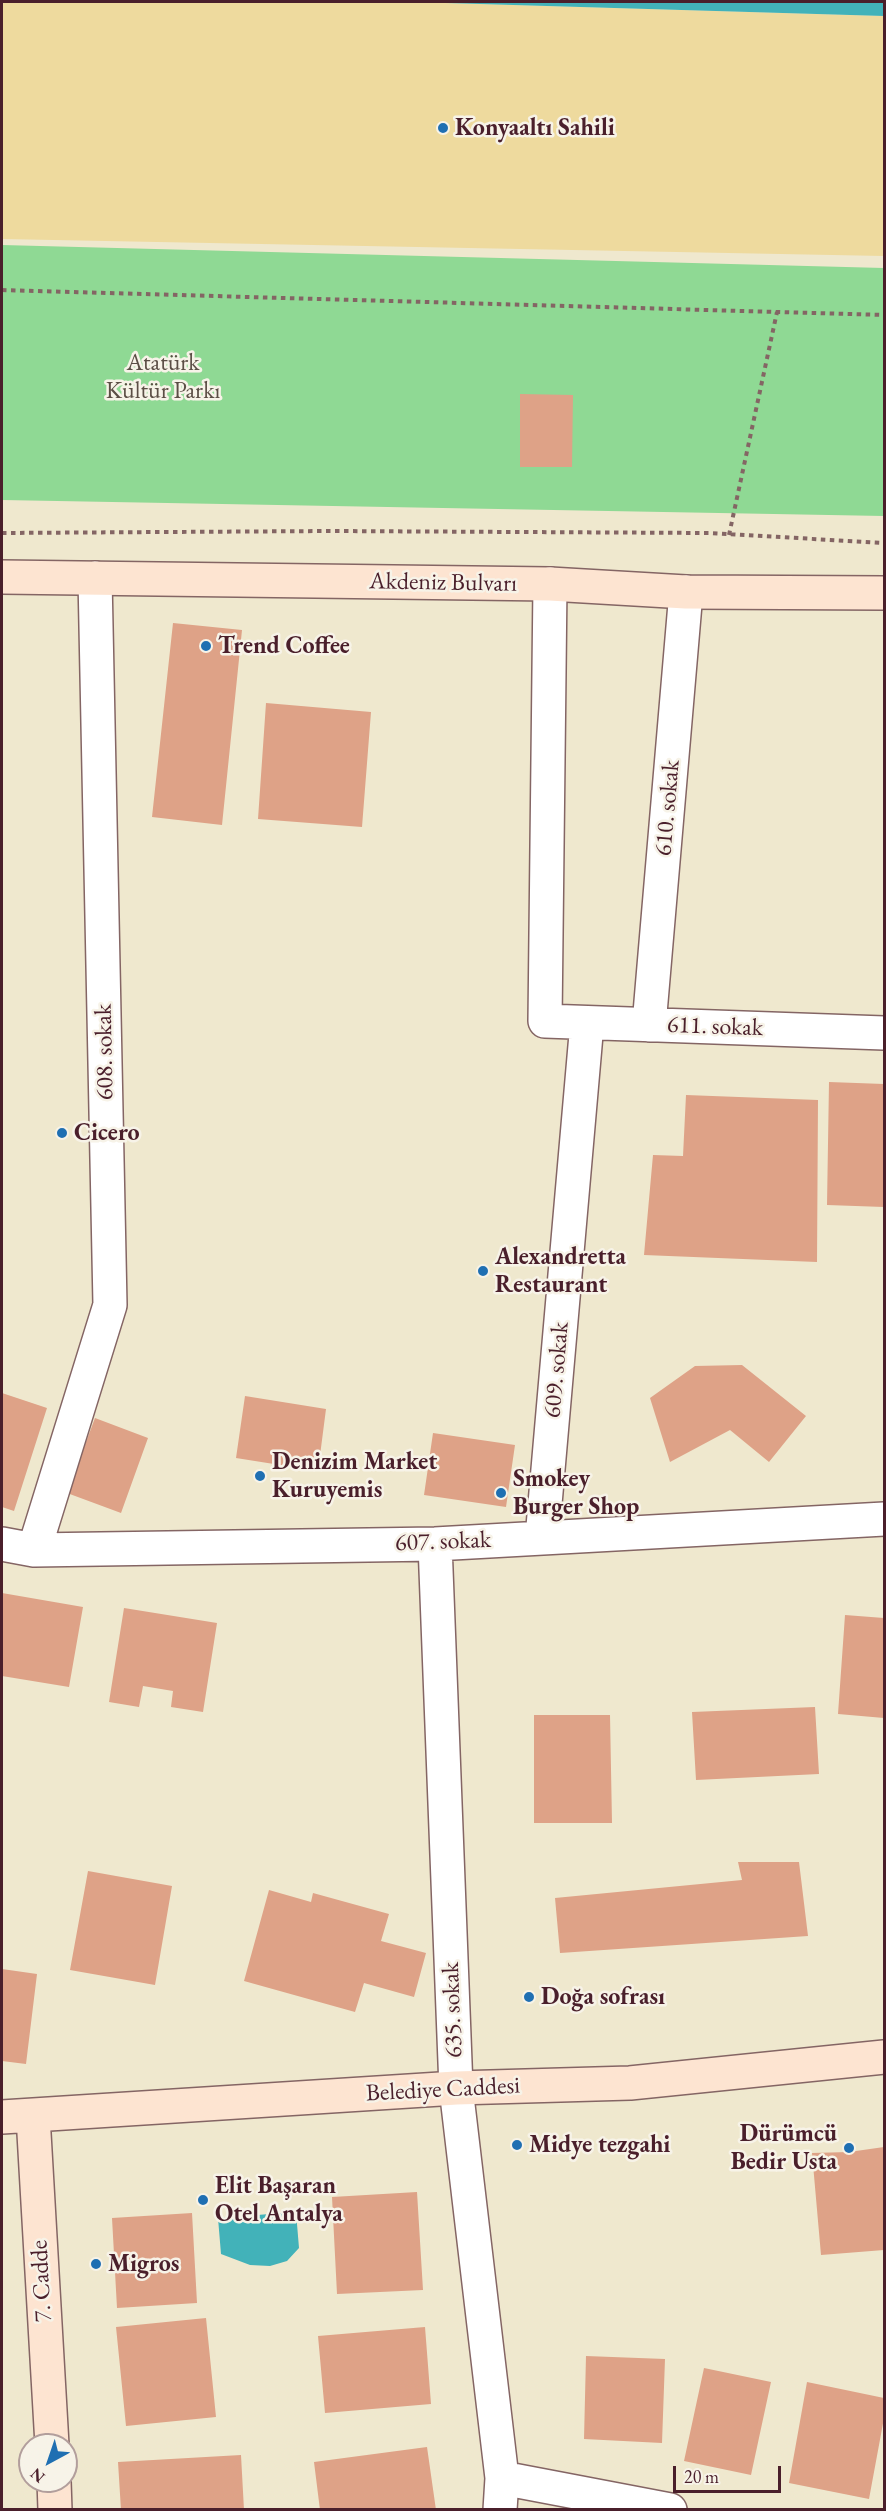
<!DOCTYPE html>
<meta charset="utf-8">
<style>
body{margin:0}
#map{position:relative;width:886px;height:2511px;overflow:hidden;background:#efe8ce;font-family:"EB Garamond",serif}
canvas{display:block}
.frame{position:absolute;inset:0;border:3px solid #4a1f2b;pointer-events:none}
.north{position:absolute;left:18px;top:2433px;width:60px;height:60px;box-sizing:border-box;background:#f7f3e8;border:2px solid #b29e9c;border-radius:50%;rotate:220deg;font-size:16px;font-weight:700;line-height:24px;text-align:center;color:#4a1f2b}
.north::after{content:'';display:block;margin:auto;width:21px;height:27px;background:#1f6fb2;clip-path:polygon(50% 0,100% 100%,50% 72%,0 100%)}
.scale{position:absolute;left:673px;top:2466px;width:108px;height:27px;box-sizing:border-box;border:3px solid #4a1f2b;border-top:0;padding-left:8px;font-size:18px;line-height:21px;white-space:nowrap;color:#4a1f2b;-webkit-text-stroke:4px #f7f3e8;paint-order:stroke}
</style>
<div id="map">
<canvas width="886" height="2511"></canvas>
<div class="frame"></div>
<div class="north">N</div>
<div class="scale">20 m</div>
</div>
<script>
const ctx = document.querySelector('canvas').getContext('2d');
ctx.lineJoin = 'round';
function paint(path, color) { ctx.fillStyle = color; ctx.fill(path, 'evenodd'); }
const shape = rows => new Path2D(rows.map(r => 'M' + r).join(''));
function strokePath(path, color, width, dash) { ctx.strokeStyle = color; ctx.lineWidth = width; ctx.lineCap = dash ? 'butt' : 'round'; ctx.setLineDash(dash || []); ctx.stroke(path); }
function drawText(font, color, halo, rows, align = 'center') {
  ctx.font = font + ' "EB Garamond",serif'; ctx.lineWidth = 5; ctx.setLineDash([]); ctx.textBaseline = 'middle'; ctx.strokeStyle = halo; ctx.fillStyle = color; for (const [text, x, y, turn = 0] of rows) {
    ctx.save(); ctx.translate(x, y); ctx.rotate((+turn || 0) * Math.PI / 180); ctx.textAlign = isNaN(turn) ? turn : align; if (halo) ctx.strokeText(text, 0, 0); ctx.fillText(text, 0, 0); ctx.restore();
  }
}
const green = shape([
 [2,245,884,268,884,516,2,500]
]);
const sand = shape([
 [2,2,412,2,884,16,884,256,2,239]
]);
const water = shape([
 [412,2,884,2,884,16],
 [296,2212,299,2248,287,2261,270,2266,250,2265,221,2254,218,2218]
]);
const building = shape([
 [520,394,573,395,572,467,520,467],
 [173,623,242,630,222,825,152,817],
 [266,703,371,712,362,827,258,819],
 [829,1082,884,1084,884,1207,827,1205],
 [686,1095,818,1100,817,1262,644,1255,653,1155,683,1156],
 [742,1365,806,1416,769,1462,730,1430,670,1462,650,1398,695,1366],
 [2,1393,47,1408,14,1511,2,1507],
 [245,1396,326,1409,318,1471,236,1458],
 [95,1418,148,1438,121,1513,67,1493],
 [433,1433,515,1445,506,1507,424,1495],
 [2,1593,83,1607,69,1687,2,1676],
 [124,1608,217,1623,203,1712,171,1707,173,1691,143,1686,139,1707,109,1702],
 [845,1615,884,1618,884,1718,838,1714],
 [815,1707,819,1774,696,1780,692,1712],
 [534,1715,610,1715,612,1823,534,1823],
 [738,1862,799,1862,808,1936,560,1953,555,1898,742,1880],
 [88,1871,172,1886,155,1985,70,1970],
 [269,1890,311,1902,313,1893,389,1914,381,1941,426,1953,414,1997,364,1983,355,2012,244,1981],
 [2,1969,37,1974,26,2064,2,2061],
 [884,2147,884,2250,821,2255,812,2153,849,2152],
 [417,2192,423,2290,337,2294,332,2197],
 [192,2213,197,2303,117,2308,112,2218],
 [206,2318,216,2417,126,2426,116,2327],
 [425,2327,431,2404,325,2413,318,2336],
 [586,2356,665,2359,662,2443,584,2439],
 [704,2368,771,2382,751,2475,684,2461],
 [807,2382,884,2398,884,2418,869,2499,789,2483],
 [427,2447,436,2510,320,2510,314,2462],
 [241,2455,244,2510,121,2510,118,2462]
]);
const path = shape([
 [2,290,884,315],
 [2,533,330,531,709,533,884,543],
 [729,535,777,312]
]);
const minor = shape([
 [550,584,545,1021,884,1033],
 [649,1025,686,592],
 [542,1538,587,1023],
 [2,1544,34,1550,435,1544,884,1519],
 [435,1544,456,2088,502,2478,500,2510],
 [34,1550,110,1305,95,578],
 [502,2478,670,2510]
]);
const secondary = shape([
 [2,577,550,584,686,592,884,593],
 [33,2116,52,2445],
 [2,2117,456,2088,630,2083,884,2057],
 [54,2481,55,2510]
]);
const markers = [
 [443,128,6,"#1f6fb2"],
 [206,646,6,"#1f6fb2"],
 [62,1133,6,"#1f6fb2"],
 [483,1271,6,"#1f6fb2"],
 [260,1476,6,"#1f6fb2"],
 [501,1493,6,"#1f6fb2"],
 [529,1997,6,"#1f6fb2"],
 [517,2145,6,"#1f6fb2"],
 [849,2148,6,"#1f6fb2"],
 [203,2200,6,"#1f6fb2"],
 [96,2264,6,"#1f6fb2"]
];
const poiNames = [
 ["Konyaaltı Sahili",455,128],
 ["Trend Coffee",218,646],
 ["Cicero",74,1133],
 ["Alexandretta",495,1257],
 ["Restaurant",495,1285],
 ["Denizim Market",272,1462],
 ["Kuruyemis",272,1490],
 ["Smokey",513,1479],
 ["Burger Shop",513,1507],
 ["Doğa sofrası",541,1997],
 ["Dürümcü",837,2134,"right"],
 ["Bedir Usta",837,2162,"right"],
 ["Midye tezgahi",529,2145],
 ["Elit Başaran",215,2186],
 ["Otel Antalya",215,2214],
 ["Migros",108,2264]
];
const parkNames = [
 ["Atatürk",163,363],
 ["Kültür Parkı",163,391]
];
const streetNames = [
 ["Akdeniz Bulvarı",443,583,1],
 ["610. sokak",668,808,-85],
 ["611. sokak",715,1027,2],
 ["608. sokak",105,1052,-91],
 ["609. sokak",557,1370,-85],
 ["607. sokak",443,1542,-2],
 ["635. sokak",453,2010,-92],
 ["Belediye Caddesi",443,2090,-3],
 ["7. Cadde",42,2281,-93]
];
paint(green, '#8fd994');
paint(sand, '#eeda9e');
paint(water, '#42b2b9');
paint(building, '#dea287');
strokePath(minor, '#846564', 36);
strokePath(secondary, '#846564', 36);
strokePath(path, '#846564', 4, [4.5, 4.5]);
strokePath(minor, '#fff', 33);
strokePath(secondary, '#fde4d1', 33);
for (const [x, y, r, color] of markers) { const dot = new Path2D(); dot.arc(x, y, r, 0, 2 * Math.PI); ctx.fillStyle = color; ctx.fill(dot); strokePath(dot, '#f7f3e8', 2); }
drawText('bold 24px', '#4a1f2b', '#f7f3e8', poiNames, 'left');
drawText('24px', '#5b4e45', '#f7f3e8', parkNames);
drawText('24px', '#4a1f2b', '#f7f3e8', streetNames);
</script>
